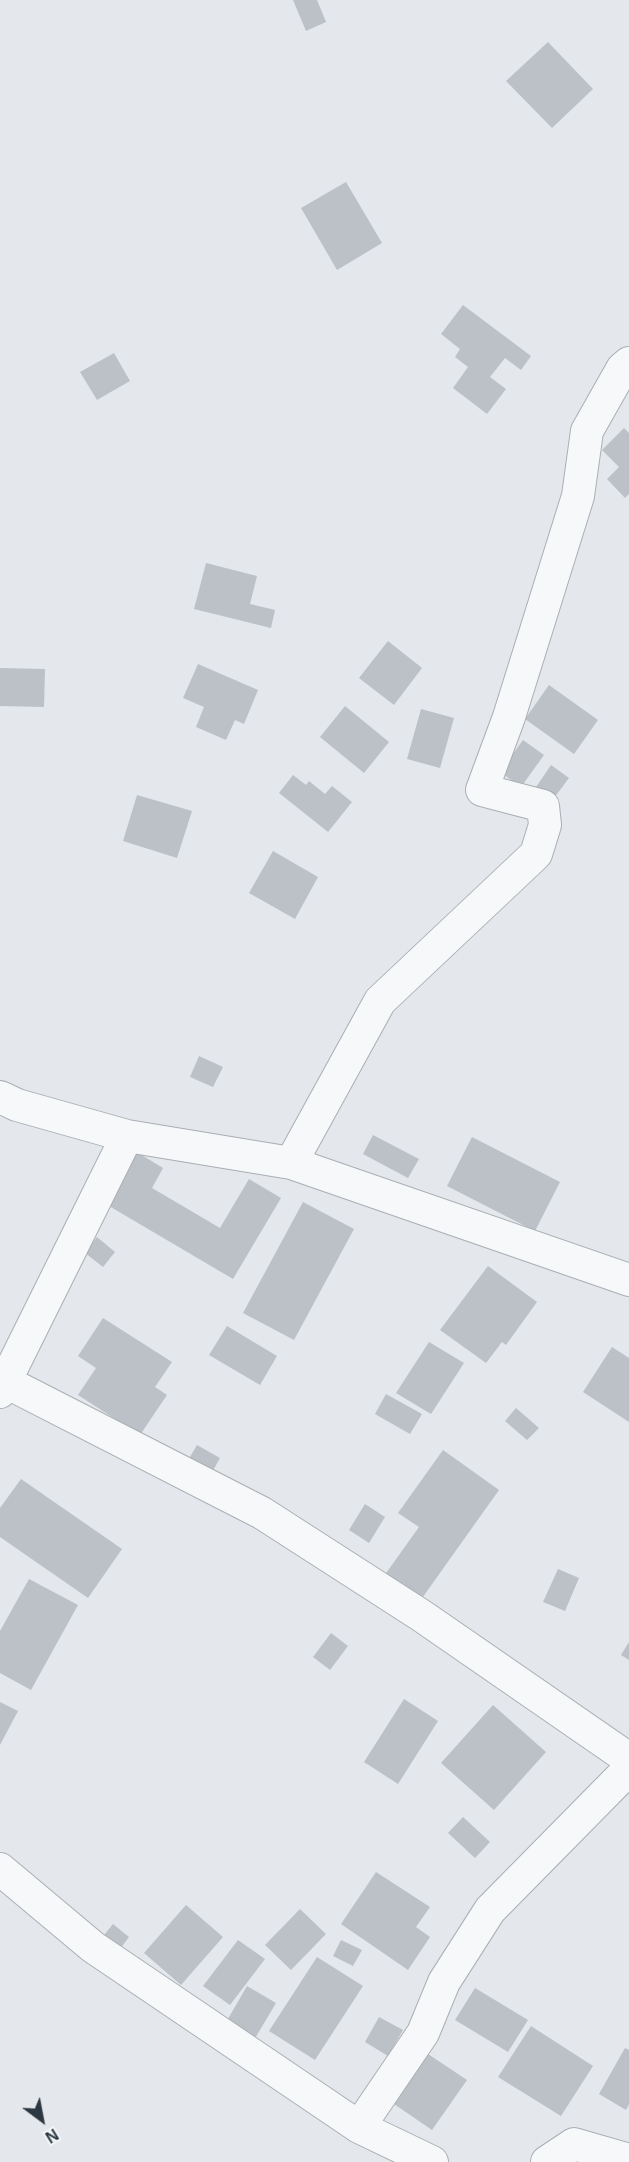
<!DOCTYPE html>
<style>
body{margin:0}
#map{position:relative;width:629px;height:2162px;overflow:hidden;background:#e4e7eb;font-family:Helvetica,sans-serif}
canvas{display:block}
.north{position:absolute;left:12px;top:2090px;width:60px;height:60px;-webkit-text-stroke:4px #f3f6f8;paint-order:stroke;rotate:148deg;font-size:16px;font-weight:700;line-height:24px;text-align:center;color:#2c3742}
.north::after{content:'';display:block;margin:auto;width:21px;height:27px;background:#2c3742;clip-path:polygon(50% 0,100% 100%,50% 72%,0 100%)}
</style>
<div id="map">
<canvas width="629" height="2162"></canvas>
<div class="north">N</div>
</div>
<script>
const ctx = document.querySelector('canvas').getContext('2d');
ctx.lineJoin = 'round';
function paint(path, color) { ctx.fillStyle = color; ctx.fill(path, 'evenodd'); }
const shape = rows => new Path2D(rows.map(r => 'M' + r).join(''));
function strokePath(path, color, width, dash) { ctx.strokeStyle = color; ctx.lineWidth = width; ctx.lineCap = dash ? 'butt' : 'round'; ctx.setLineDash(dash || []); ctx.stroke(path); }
const building = shape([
 [293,0,317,0,326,22,306,31],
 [548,42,593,89,552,128,506,81],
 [346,182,382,243,337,270,301,208],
 [463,305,531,356,521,370,505,358,490,377,506,389,487,414,453,388,468,367,455,357,460,349,441,334],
 [114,353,130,381,97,400,80,372],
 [624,428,629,433,629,494,625,498,607,479,619,467,602,450],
 [206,563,257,576,250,604,275,610,271,628,194,609],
 [388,641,422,668,394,705,359,678],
 [198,664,258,690,244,724,235,720,226,740,196,727,204,707,183,698],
 [0,668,45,669,44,707,0,706],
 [549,685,598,720,574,754,525,719],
 [345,706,389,742,364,773,320,737],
 [421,709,454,718,440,768,407,759],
 [523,740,544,755,521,787,500,772],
 [551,765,569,778,551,802,534,790],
 [293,775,306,785,309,781,325,794,332,786,352,802,328,832,279,793],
 [137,795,192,811,177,858,123,841],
 [273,851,318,877,295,919,249,893],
 [199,1056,223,1067,213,1087,190,1077],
 [373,1135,419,1159,408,1178,363,1154],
 [472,1137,560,1182,535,1231,447,1186],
 [135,1151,163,1168,152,1188,220,1228,249,1179,281,1198,233,1279,104,1203],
 [303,1202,354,1229,294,1340,243,1313],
 [97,1237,115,1252,103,1267,85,1253],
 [488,1266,537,1302,506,1345,502,1342,486,1363,440,1330],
 [103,1318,172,1362,155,1387,167,1395,140,1435,78,1395,96,1368,78,1356],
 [227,1326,277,1356,260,1385,209,1355],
 [429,1342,464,1363,431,1414,396,1393],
 [612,1347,629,1358,629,1422,583,1392],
 [386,1394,422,1414,410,1434,375,1414],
 [516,1408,539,1428,527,1440,505,1421],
 [197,1445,220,1458,207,1481,184,1467],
 [443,1450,499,1490,420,1601,384,1576,419,1527,398,1513],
 [21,1479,122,1549,88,1598,0,1537,0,1508],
 [365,1504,385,1517,369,1543,349,1530],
 [558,1569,579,1578,565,1611,543,1602],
 [29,1579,78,1605,31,1690,0,1673,0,1631],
 [331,1633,348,1646,330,1670,313,1657],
 [629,1642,629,1660,621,1655],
 [404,1699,438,1721,398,1784,364,1762],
 [0,1702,18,1711,0,1745],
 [493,1705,546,1752,494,1810,441,1763],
 [463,1817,490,1842,475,1858,448,1833],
 [376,1872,430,1907,416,1927,430,1937,408,1970,341,1924],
 [186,1905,223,1937,181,1985,144,1953],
 [300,1909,326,1934,291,1970,265,1945],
 [113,1924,129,1937,117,1953,100,1940],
 [238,1940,265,1959,230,2005,203,1986],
 [341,1940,362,1950,353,1966,333,1956],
 [317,1957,363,1986,315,2060,269,2031],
 [247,1986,276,2003,254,2040,225,2024],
 [475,1988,528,2020,508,2052,455,2020],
 [379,2017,403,2030,388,2056,365,2042],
 [531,2026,593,2066,561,2116,498,2077],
 [625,2048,629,2050,629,2104,626,2110,599,2094],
 [428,2054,467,2080,432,2130,394,2104]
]);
const minor = shape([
 [0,1097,17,1105,127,1136,291,1163,629,1280],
 [291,1163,380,1001,536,854,545,825,543,806,482,790,509,717,578,496,587,431,622,369,629,363],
 [6,1382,262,1513,422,1616,629,1759],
 [0,1392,127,1136],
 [0,1869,93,1947,359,2127,432,2162],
 [359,2127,423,2033,444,1982,490,1910,629,1769],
 [547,2162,574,2144,629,2160]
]);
paint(building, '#bbc1c7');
strokePath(minor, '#a9afb5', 34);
strokePath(minor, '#f6f8f9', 32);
</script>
